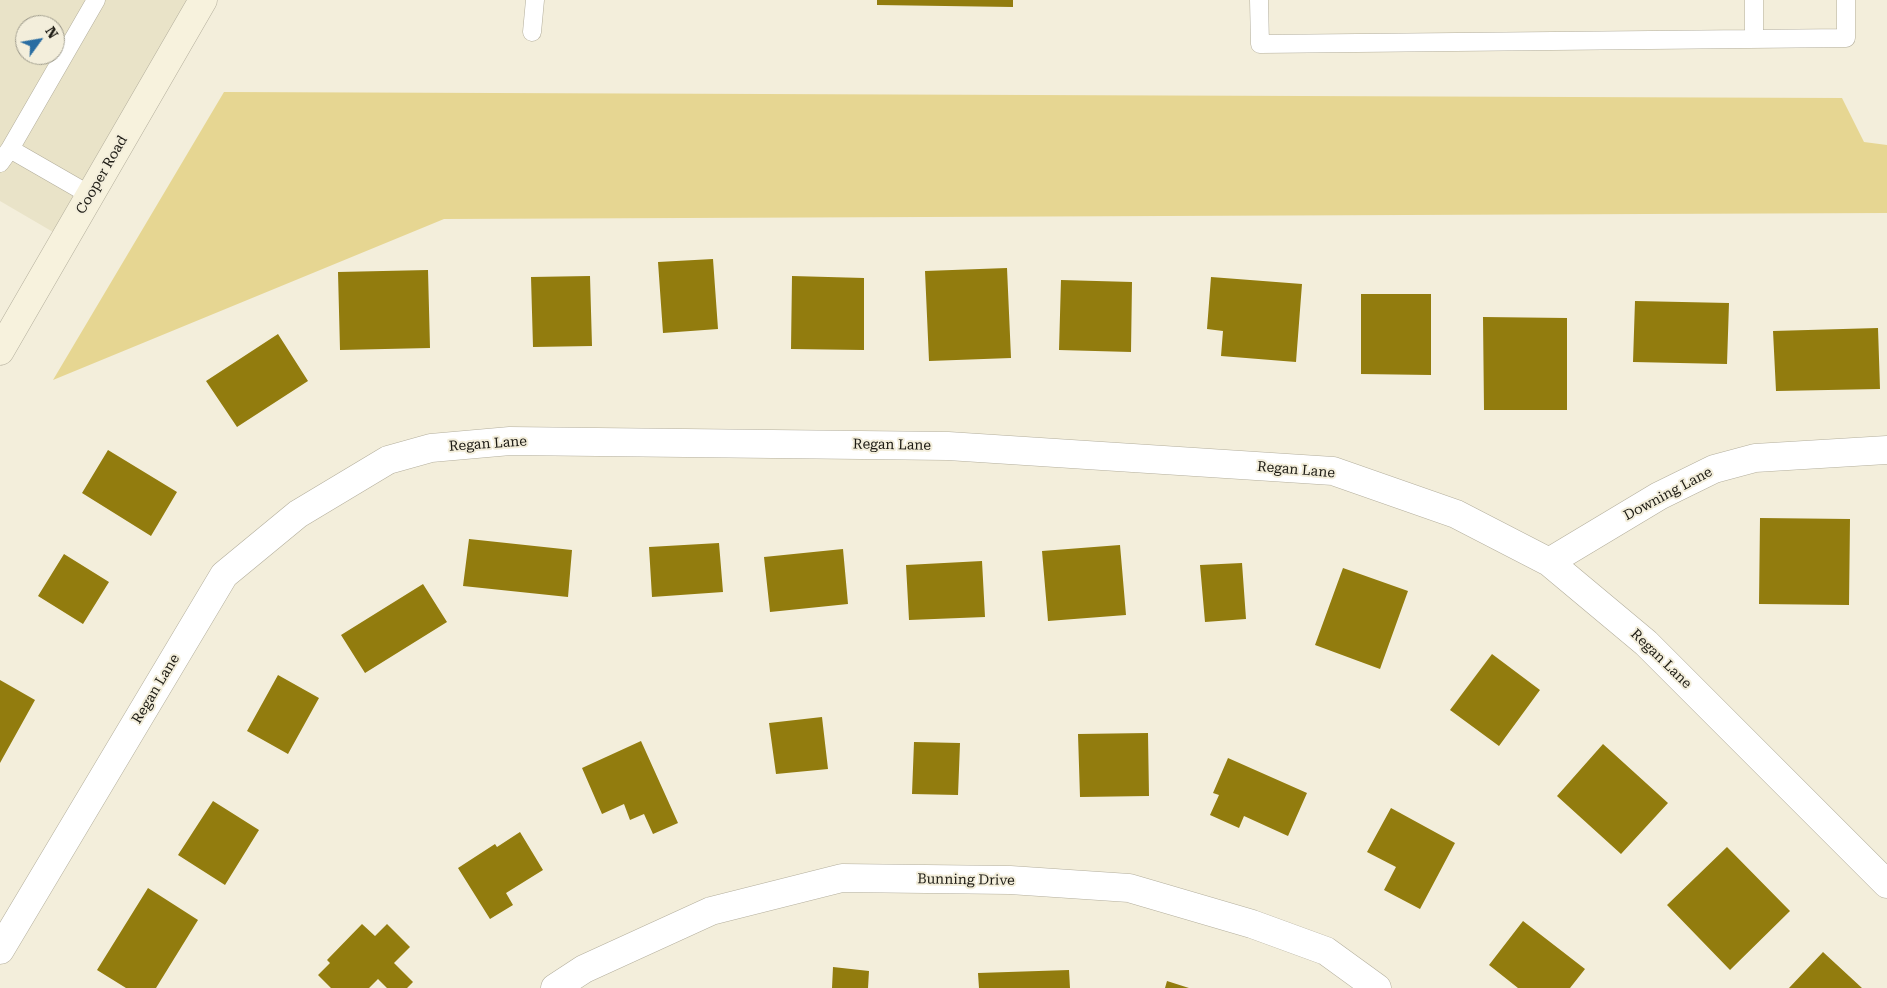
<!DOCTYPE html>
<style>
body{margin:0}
#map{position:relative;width:1887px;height:988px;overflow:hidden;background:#f3eedb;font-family:"Roboto Serif",serif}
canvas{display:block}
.north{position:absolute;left:15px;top:15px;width:50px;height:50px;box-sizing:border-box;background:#f3eedb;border:1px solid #9d9a8b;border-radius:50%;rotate:58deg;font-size:14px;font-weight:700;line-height:20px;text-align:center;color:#1d1b14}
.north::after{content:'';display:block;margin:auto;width:18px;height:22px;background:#296da2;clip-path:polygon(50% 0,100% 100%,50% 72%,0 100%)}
</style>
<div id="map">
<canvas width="1887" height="988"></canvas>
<div class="north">N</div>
</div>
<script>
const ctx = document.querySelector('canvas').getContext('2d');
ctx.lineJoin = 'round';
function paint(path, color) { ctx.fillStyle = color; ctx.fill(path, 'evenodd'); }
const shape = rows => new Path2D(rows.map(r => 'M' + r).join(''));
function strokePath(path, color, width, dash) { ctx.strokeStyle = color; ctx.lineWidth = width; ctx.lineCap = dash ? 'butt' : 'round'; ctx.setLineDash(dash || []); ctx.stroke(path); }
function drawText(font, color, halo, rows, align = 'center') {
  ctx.font = font + ' "Roboto Serif",serif'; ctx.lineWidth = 4; ctx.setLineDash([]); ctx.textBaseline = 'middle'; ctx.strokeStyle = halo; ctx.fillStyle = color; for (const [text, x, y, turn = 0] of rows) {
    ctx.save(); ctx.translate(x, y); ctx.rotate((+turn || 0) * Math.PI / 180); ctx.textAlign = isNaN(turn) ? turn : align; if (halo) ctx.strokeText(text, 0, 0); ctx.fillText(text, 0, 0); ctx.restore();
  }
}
const built = shape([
 [0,0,203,0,65,239,0,201],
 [25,25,55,25,55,55,25,55]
]);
const green = shape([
 [224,92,1842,98,1864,142,1887,145,1887,213,444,219,53,380]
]);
const building = shape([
 [877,0,1013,0,1013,7,877,5],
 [713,259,718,329,663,333,658,262],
 [1007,268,1011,358,929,361,925,271],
 [428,270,430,348,340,350,338,272],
 [590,276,592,346,533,347,531,277],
 [792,276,864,278,864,350,791,349],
 [1211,277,1302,284,1296,362,1221,356,1223,331,1207,329],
 [1061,280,1132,282,1131,352,1059,350],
 [1361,294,1431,294,1431,375,1361,374],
 [1635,301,1729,303,1727,364,1633,362],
 [1483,317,1567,318,1567,410,1484,410],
 [1878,328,1880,389,1776,391,1773,331],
 [278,334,308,381,237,427,206,381],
 [108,450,177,492,151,536,82,493],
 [1760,518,1850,519,1849,605,1759,604],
 [469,539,572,550,568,597,463,586],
 [719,543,723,592,652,597,649,547],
 [1120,545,1126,615,1048,621,1042,551],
 [843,549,848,604,770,612,764,557],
 [64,554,109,582,83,624,38,596],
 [982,561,985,617,909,620,906,565],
 [1242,563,1246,619,1205,622,1200,565],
 [1343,568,1408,591,1380,669,1315,645],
 [423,584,447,622,365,673,341,635],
 [1492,654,1540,690,1499,746,1450,710],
 [278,675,319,698,288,754,247,731],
 [0,680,35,700,0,763],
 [822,717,828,769,776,774,769,723],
 [1148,733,1149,796,1080,797,1078,734],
 [641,741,678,823,653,834,644,814,630,820,624,804,602,814,582,768],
 [914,742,960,743,958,795,912,794],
 [1603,744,1668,803,1621,854,1557,796],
 [1228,758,1307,793,1288,836,1244,816,1239,828,1210,815,1219,795,1213,793],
 [213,801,259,830,225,885,178,855],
 [1391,808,1455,843,1420,909,1384,890,1396,867,1367,852],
 [520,832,543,870,506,893,513,905,490,919,458,868,495,844,497,847],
 [1727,847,1790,911,1730,970,1667,905],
 [148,888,198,920,156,988,126,988,97,970],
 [1523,921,1585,969,1570,988,1518,988,1489,965],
 [362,924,375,936,387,924,410,947,394,963,413,982,407,988,387,988,378,979,369,988,331,988,318,975,330,963,327,960],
 [1823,952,1862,988,1789,988],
 [833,967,869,971,868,988,832,988],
 [1069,970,1070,988,979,988,978,973],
 [1167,981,1189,988,1165,988]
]);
const lane = shape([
 [1259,0,1260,44,1846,38,1846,0],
 [532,32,535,0],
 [1754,39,1754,0],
 [10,149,90,195],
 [0,163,10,149,96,0]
]);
const street = shape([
 [1549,562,1659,496,1714,469,1755,458,1887,450],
 [0,950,224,575,298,514,388,460,431,448,510,441,948,446,1333,471,1456,514,1549,562,1646,643,1887,884],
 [555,988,584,969,711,911,842,878,1010,880,1129,888,1252,924,1326,951,1377,988]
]);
const secondary = shape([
 [0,351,203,0]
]);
const streetNames = [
 ["Cooper Road",102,175,-60],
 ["Regan Lane",488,444,-4],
 ["Regan Lane",892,445,1],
 ["Regan Lane",1296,470,5],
 ["Downing Lane",1668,494,-28],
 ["Regan Lane",1661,659,44],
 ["Regan Lane",156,689,-59],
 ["Bunning Drive",966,880,1]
];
paint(built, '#e9e3c8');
paint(green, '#e6d692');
paint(building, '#927c0e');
strokePath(lane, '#b3ae9c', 19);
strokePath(street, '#b3ae9c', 29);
strokePath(secondary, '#b3ae9c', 29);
strokePath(lane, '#fff', 18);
strokePath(street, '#fff', 28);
strokePath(secondary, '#f7f2dd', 28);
drawText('14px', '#1d1b14', '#f3eedb', streetNames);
</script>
